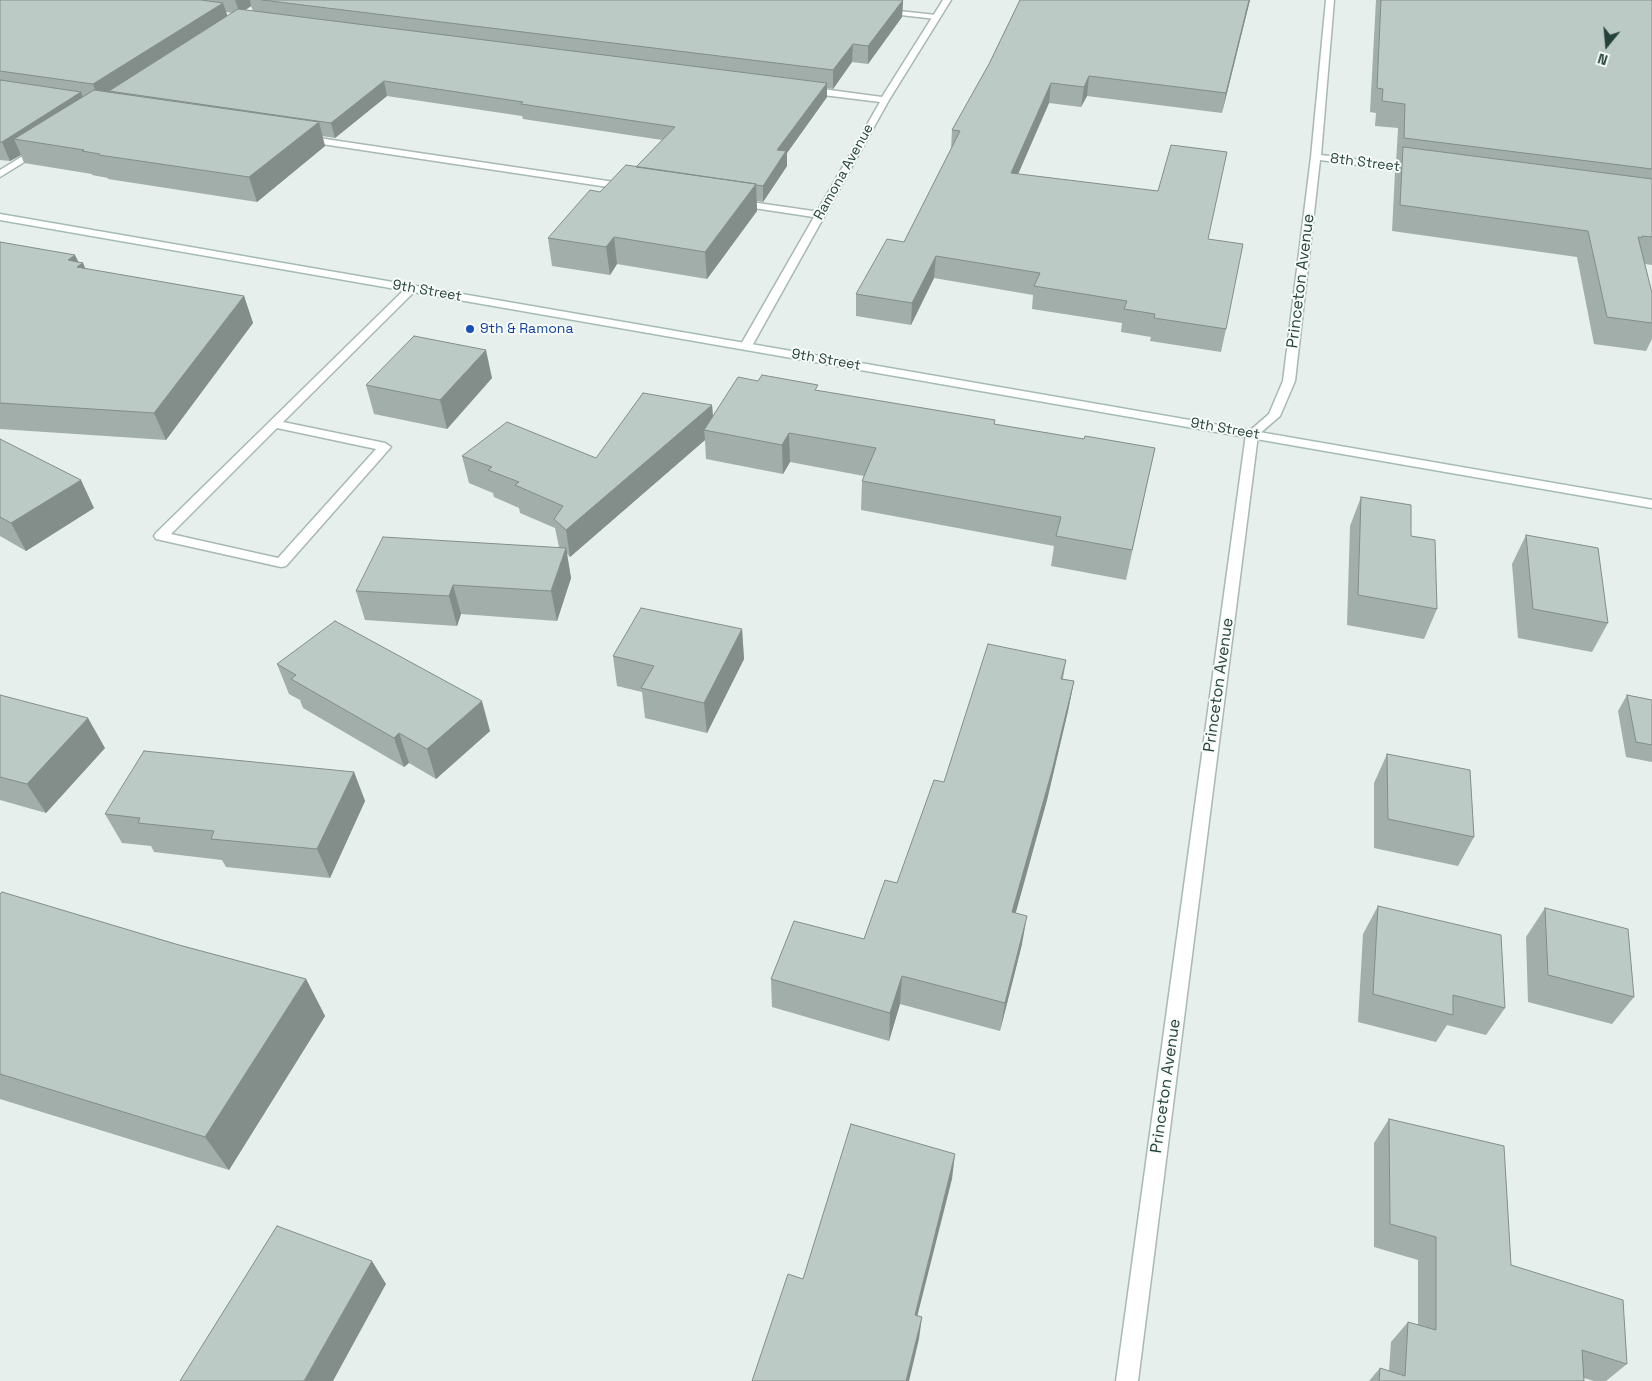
<!DOCTYPE html>
<style>
body{margin:0}
#map{position:relative;width:1652px;height:1381px;overflow:hidden;background:#e6efeb;font-family:"Space Grotesk",sans-serif}
canvas{display:block}
.north{position:absolute;left:1582px;top:20px;width:50px;height:50px;-webkit-text-stroke:4px #f7fbf9;paint-order:stroke;rotate:197deg;font-size:14px;font-weight:700;line-height:20px;text-align:center;color:#24423a}
.north::after{content:'';display:block;margin:auto;width:18px;height:22px;background:#24423a;clip-path:polygon(50% 0,100% 100%,50% 72%,0 100%)}
</style>
<div id="map">
<canvas width="1652" height="1381"></canvas>
<div class="north">N</div>
</div>
<script>
const ctx = document.querySelector('canvas').getContext('2d');
ctx.lineJoin = 'round';
const shape = rows => new Path2D(rows.map(r => 'M' + r).join(''));
function strokePath(path, color, width, dash) { ctx.strokeStyle = color; ctx.lineWidth = width; ctx.lineCap = dash ? 'butt' : 'round'; ctx.setLineDash(dash || []); ctx.stroke(path); }
function paint(path, color) { ctx.fillStyle = color; ctx.fill(path, 'evenodd'); }
function drawText(font, color, halo, rows, align = 'center') {
  ctx.font = font + ' "Space Grotesk",sans-serif'; ctx.lineWidth = 4; ctx.setLineDash([]); ctx.textBaseline = 'middle'; ctx.strokeStyle = halo; ctx.fillStyle = color; for (const [text, x, y, turn = 0] of rows) {
    ctx.save(); ctx.translate(x, y); ctx.rotate((+turn || 0) * Math.PI / 180); ctx.textAlign = isNaN(turn) ? turn : align; if (halo) ctx.strokeText(text, 0, 0); ctx.fillText(text, 0, 0); ctx.restore();
  }
}
const lane = shape([
 [880,9,936,15,940,17,936,19,883,13,880,13,880,9],
 [305,136,628,184,633,187,628,190,302,141,300,139,305,136],
 [737,200,820,212,825,215,820,218,734,205,734,201,737,200],
 [412,285,417,288,416,290,283,422,385,443,391,447,286,566,281,567,156,539,154,536,156,533,408,286,412,285],
 [277,428,376,449,278,558,171,534,277,428]
]);
const street = shape([
 [943,0,951,0,889,100,752,346,750,348,742,348,740,346,880,102,807,93,803,90,807,87,882,97,943,0],
 [1326,0,1334,0,1321,155,1417,167,1422,170,1417,173,1320,160,1295,381,1280,416,1258,435,1138,1381,1116,1381,1246,434,1269,414,1283,381,1311,157,1326,0],
 [39,146,42,147,42,151,0,177,0,170,39,146]
]);
const secondary = shape([
 [0,214,1652,500,1652,508,0,220,0,214]
]);
const wall = shape([
 [0,0,903,0,902,17,868,64,852,62,833,89,827,88,827,97,787,153,787,166,763,202,757,201,757,211,707,279,617,264,610,275,552,266,548,238,600,192,636,167,662,140,523,119,522,116,387,96,335,138,322,136,325,146,257,202,108,179,108,178,92,175,92,174,24,163,21,155,10,161,0,160],
 [251,6,253,11,245,10],
 [226,12,232,13,227,16],
 [1020,0,1250,0,1222,113,1087,96,1081,107,1049,103,1018,174,1208,239,1226,329,1221,352,1150,341,1151,337,1121,332,1122,323,1032,309,1033,295,934,278,911,325,856,316,856,294,904,242,951,149,952,130,989,64],
 [1376,0,1652,0,1652,265,1645,264,1652,293,1652,339,1646,351,1594,344,1577,257,1392,231,1395,172,1398,163,1396,163,1398,128,1375,126,1376,113,1370,112],
 [0,242,83,263,85,269,244,296,253,323,166,440,0,429],
 [492,378,447,429,374,414,366,385],
 [818,391,995,420,994,424,1084,439,1155,448,1126,580,1051,566,1054,546,861,510,862,481,864,476,790,462,783,474,706,459,705,440,570,557,567,554,571,578,557,621,461,614,457,626,365,620,356,591,560,548,559,547,555,528,520,513,519,508,494,497,493,493,469,483,462,456,596,458,712,405,713,416],
 [0,439,94,508,26,551,0,536],
 [1361,497,1411,536,1437,609,1424,639,1347,625,1350,526],
 [1526,535,1608,623,1592,652,1518,638,1512,564],
 [742,629,744,659,707,733,645,718,642,692,617,686,613,656],
 [1066,660,1063,679,1074,681,1068,711,1047,800,1015,913,1022,944,1000,1031,900,1004,889,1041,772,1007,771,979,864,939,897,883,944,782],
 [277,664,490,731,436,779,409,763,404,767,303,708,300,700,289,694],
 [0,695,105,748,46,813,0,800],
 [1627,695,1652,700,1652,762,1626,757,1618,711],
 [1387,754,1474,837,1458,866,1374,848,1374,783],
 [354,772,365,801,330,878,226,867,222,860,154,852,151,846,122,843,105,814],
 [0,894,179,945,306,979,325,1016,229,1170,0,1099],
 [1378,906,1505,1008,1486,1035,1447,1025,1436,1042,1358,1022,1363,934],
 [1545,908,1634,997,1612,1024,1528,1002,1526,937],
 [1389,1119,1511,1265,1627,1364,1606,1381,1594,1381,1584,1378,1584,1381,1369,1381,1380,1368,1389,1371,1391,1342,1408,1322,1418,1325,1418,1260,1374,1247,1374,1143]
]);
const shadedWall = shape([
 [235,0,250,0,251,6,240,14],
 [903,0,902,17,868,64,868,46],
 [1249,0,1250,0,1222,113,1226,93],
 [223,3,229,20,109,91,111,96,100,103,93,84],
 [853,44,852,62,833,89,833,70],
 [1089,76,1087,96,1081,107,1084,87],
 [384,81,387,96,335,138,331,123],
 [827,83,827,97,787,153,787,166,763,202,763,186,777,150],
 [1051,83,1049,103,1009,195,1011,173],
 [81,92,88,111,14,139,21,155,10,161,2,142],
 [319,122,325,146,257,202,249,177],
 [756,184,757,211,707,279,705,252],
 [614,237,617,264,610,275,606,247],
 [75,255,80,265,83,263,94,289,68,260],
 [936,256,934,278,911,325,912,303],
 [244,296,253,323,166,440,154,413],
 [486,350,492,378,447,429,440,400],
 [712,405,714,432,704,430,705,440,570,557,566,530],
 [789,433,790,462,783,474,782,445],
 [81,480,94,508,26,551,11,523],
 [566,548,571,578,557,621,551,591],
 [453,585,461,614,457,626,449,596],
 [742,629,744,659,707,733,704,703],
 [1074,681,1068,711,1047,800,1008,941,1012,912],
 [482,701,490,731,436,779,427,749],
 [88,718,105,748,46,813,27,784],
 [399,733,409,763,404,767,394,738],
 [354,772,365,801,330,878,317,849],
 [1027,916,1022,944,1000,1031,1005,1003],
 [902,976,900,1004,889,1041,890,1013],
 [306,979,325,1016,229,1170,205,1137],
 [955,1154,952,1179,912,1337,915,1315],
 [372,1261,386,1284,333,1381,304,1381],
 [922,1317,919,1339,909,1381,906,1381]
]);
const building = shape([
 [0,0,201,0,223,3,93,84,0,71,0,0],
 [262,0,903,0,868,46,853,44,833,70,262,0],
 [1020,0,1249,0,1226,93,1089,76,1084,87,1051,83,1011,173,1158,191,1171,145,1227,152,1208,239,1243,244,1226,329,1154,318,1155,314,1124,309,1127,301,1034,286,1040,273,936,256,912,303,856,294,887,239,904,242,960,131,952,130,989,64,1020,0],
 [1381,0,1652,0,1652,169,1404,138,1405,104,1382,101,1383,89,1377,88,1381,0],
 [238,9,827,83,777,150,786,151,763,186,756,185,756,184,636,167,675,127,521,104,523,102,384,81,331,123,109,91,238,9],
 [0,80,81,92,2,142,0,142,0,80],
 [94,90,319,122,249,177,99,155,100,154,82,151,84,150,14,139,94,90],
 [1403,147,1652,179,1652,237,1642,236,1642,238,1638,237,1652,293,1652,323,1607,317,1588,231,1400,205,1403,147],
 [626,165,756,184,705,252,614,237,606,247,548,238,590,190,600,192,626,165],
 [0,242,75,255,68,260,83,263,77,267,244,296,154,413,0,403,0,242],
 [414,336,486,350,440,400,366,385,414,336],
 [762,375,818,385,815,390,995,420,994,424,1084,439,1085,436,1155,448,1132,550,1056,536,1061,517,862,481,876,448,789,433,782,445,704,430,738,377,758,381,762,375],
 [643,393,712,405,566,530,554,519,563,506,515,485,519,482,488,470,492,467,462,456,507,422,596,458,643,393],
 [0,439,81,480,11,523,0,517,0,439],
 [1361,497,1411,505,1411,536,1435,540,1437,609,1358,595,1361,497],
 [1526,535,1598,548,1608,623,1533,609,1526,535],
 [383,537,566,548,551,591,453,585,449,596,356,591,383,537],
 [641,608,742,629,704,703,641,688,654,666,613,656,641,608],
 [335,621,482,701,427,749,399,733,394,738,291,679,296,675,277,664,335,621],
 [988,644,1066,660,1061,679,1074,681,1052,771,1012,912,1027,916,1005,1003,902,976,890,1013,771,979,794,921,864,939,885,880,897,883,934,780,944,782,988,644],
 [0,695,88,718,27,784,0,777,0,695],
 [1627,695,1652,700,1652,745,1636,742,1627,695],
 [144,751,354,772,317,849,211,839,214,831,138,823,140,818,105,814,144,751],
 [1387,754,1470,770,1474,837,1388,819,1387,754],
 [2,892,179,945,306,979,205,1137,0,1074,0,894,2,892],
 [1378,906,1501,935,1505,1008,1453,995,1453,1015,1373,994,1378,906],
 [1545,908,1628,929,1634,997,1548,975,1545,908],
 [1389,1119,1504,1146,1511,1265,1623,1300,1627,1364,1582,1350,1584,1381,1379,1381,1380,1368,1405,1376,1408,1322,1436,1330,1436,1237,1390,1224,1389,1119],
 [851,1124,955,1154,915,1315,922,1317,906,1381,752,1381,788,1274,803,1279,851,1124],
 [277,1226,372,1261,304,1381,180,1381,277,1226]
]);
const markers = [
 [470,329,5,"#1a4fb4"]
];
const farStreetnames = [
 ["8th Street",1365,163,7],
 ["Ramona Avenue",844,172,-61],
 ["9th Street",427,291,10],
 ["9th Street",826,360,10],
 ["9th Street",1225,429,10]
];
const farTransitnames = [
 ["9th & Ramona",480,329]
];
const streetNames = [
 ["Princeton Avenue",1301,281,-83],
 ["Princeton Avenue",1219,685,-82],
 ["Princeton Avenue",1166,1086,-82]
];
strokePath(lane, '#a8b8b2', 3);
strokePath(street, '#a8b8b2', 3);
strokePath(secondary, '#a4bbb3', 3);
paint(lane, '#fff');
paint(street, '#fff');
paint(secondary, '#fff');
paint(wall, '#a1aea9');
paint(shadedWall, '#838d89');
paint(building, '#bbcac4');
strokePath(building, '#838d89', 1);
for (const [x, y, r, color] of markers) { const dot = new Path2D(); dot.arc(x, y, r, 0, 2 * Math.PI); ctx.fillStyle = color; ctx.fill(dot); strokePath(dot, '#f7fbf9', 2); }
drawText('14px', '#24423a', '#f7fbf9', farStreetnames);
drawText('14px', '#164399', '#f7fbf9', farTransitnames, 'left');
drawText('16px', '#24423a', '#f7fbf9', streetNames);
</script>
